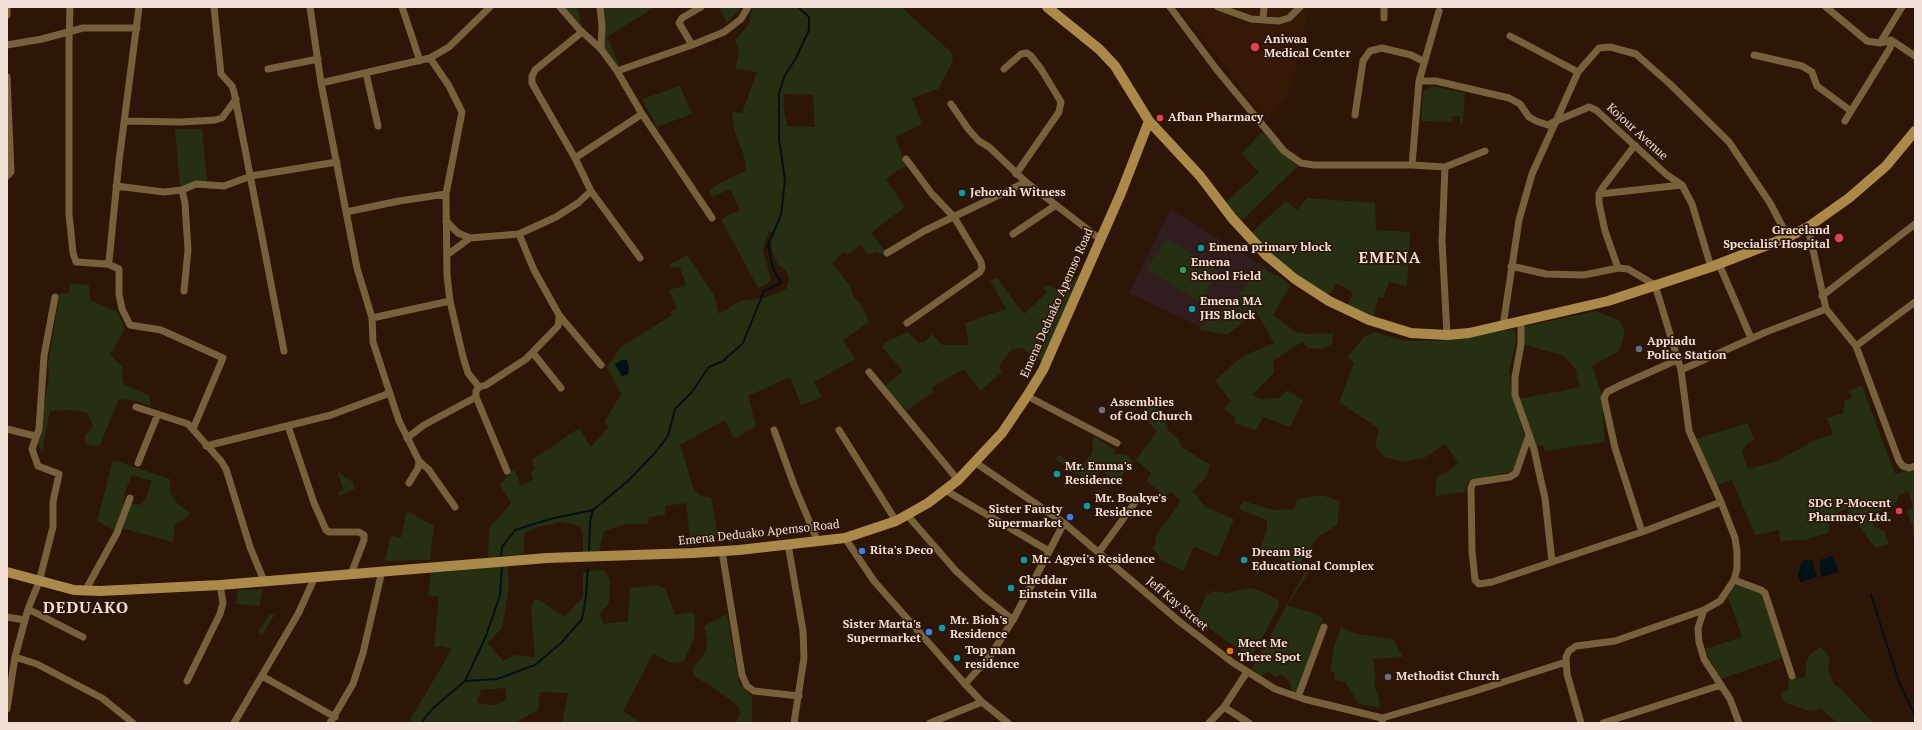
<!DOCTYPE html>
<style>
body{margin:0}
#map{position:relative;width:1922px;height:730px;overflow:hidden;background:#2d1507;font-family:"PT Serif",serif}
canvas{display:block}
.frame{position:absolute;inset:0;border:8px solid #f2e0d7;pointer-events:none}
</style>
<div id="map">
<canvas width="1922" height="730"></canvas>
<div class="frame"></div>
</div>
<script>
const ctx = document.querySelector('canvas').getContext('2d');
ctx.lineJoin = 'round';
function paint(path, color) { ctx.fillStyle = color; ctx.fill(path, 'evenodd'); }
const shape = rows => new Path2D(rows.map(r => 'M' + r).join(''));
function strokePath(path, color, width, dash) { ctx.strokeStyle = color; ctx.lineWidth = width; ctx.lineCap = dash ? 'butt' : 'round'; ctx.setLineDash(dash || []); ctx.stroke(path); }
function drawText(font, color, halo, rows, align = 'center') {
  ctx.font = font + ' "PT Serif",serif'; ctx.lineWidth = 3.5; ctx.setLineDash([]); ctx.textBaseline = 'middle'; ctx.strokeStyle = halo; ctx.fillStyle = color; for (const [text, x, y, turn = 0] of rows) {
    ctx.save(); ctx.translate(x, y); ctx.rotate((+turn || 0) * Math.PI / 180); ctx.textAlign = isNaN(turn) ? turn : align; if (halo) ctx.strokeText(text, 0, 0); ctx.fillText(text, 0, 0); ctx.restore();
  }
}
const built = shape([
 [1178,7,1310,7,1289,94,1268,122]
]);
const education = shape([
 [1170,209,1268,269,1207,330,1129,293]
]);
const green = shape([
 [564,7,577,7,582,27],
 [604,7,655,7,607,37,620,67,615,64,603,47],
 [719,7,741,7,727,23],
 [753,7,901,7,951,52,953,61,938,89,912,98,922,124,895,137,906,165,886,179,905,207,871,233,885,251,882,255,876,252,868,255,861,245,847,255,844,252,832,263,851,287,853,297,860,303,869,322,843,340,855,359,814,382,822,397,801,405,790,377,748,396,756,426,734,439,725,420,680,445,694,490,701,496,711,498,718,535,690,539,686,503,665,506,665,515,649,517,648,524,626,524,604,531,599,552,583,552,583,533,579,526,561,522,535,528,524,534,524,554,488,557,489,528,511,503,500,485,514,468,521,486,533,479,531,472,535,469,532,460,579,428,591,447,608,428,605,421,621,394,607,367,621,347,672,315,670,312,677,309,669,290,686,285,680,268,670,267,670,264,687,255,714,295,719,314,740,301,764,298,786,289,789,279,786,270,778,265,772,251,771,242,775,233,769,231,763,250,771,279,766,285,758,288,721,219,740,210,730,189,713,197,709,191,723,181,746,171,744,156,734,129,732,112,742,113,757,72,735,69,739,52,735,40,748,26],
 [784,94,813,95,815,127,787,126,783,106],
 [616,363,629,364,627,375,619,372,615,364],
 [680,86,692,114,657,127,642,99],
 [1432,86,1465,93,1463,123,1460,123,1460,116,1452,116,1452,122,1421,121,1423,92],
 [175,129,202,129,207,183,180,187],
 [1262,132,1298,166,1240,222,1225,203,1259,172,1241,154],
 [1307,198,1375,203,1376,230,1410,232,1407,286,1389,282,1383,298,1379,297,1373,318,1347,306,1353,293,1337,283,1328,296,1272,256,1250,234,1286,201,1297,210],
 [1166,238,1219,271,1199,302,1147,269],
 [1260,268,1282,278,1290,286,1273,315,1296,332,1308,334,1333,333,1332,344,1322,349,1308,348,1302,342,1273,361,1274,373,1252,395,1260,399,1279,398,1288,390,1303,401,1290,427,1263,417,1256,430,1234,423,1236,419,1224,408,1231,402,1215,380,1243,356,1274,343,1256,311,1227,335,1198,329,1233,302],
 [1081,272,1042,362,1021,348,1012,349,999,366,1002,372,980,391,964,369,932,387,934,392,907,410,895,399,885,386,903,371,882,347,886,342,908,332,919,343,925,342,932,334,942,345,969,345,965,323,1006,309,990,280,997,278,1024,314,1047,292,1043,287,1049,285,1058,290,1068,286],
 [70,283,89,285,90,300,118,312,125,329,110,355,123,367,122,378,124,384,150,396,150,406,137,401,119,399,99,447,85,444,85,436,93,426,87,413,70,410,50,411,42,452,38,444,49,375,48,363,60,293,69,293],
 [1596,311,1620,321,1625,333,1619,351,1592,366,1601,392,1605,442,1545,451,1543,446,1536,446,1519,399,1580,387,1575,368,1563,356,1523,344,1522,327],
 [1514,329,1516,341,1509,371,1512,396,1524,435,1518,463,1511,472,1504,473,1468,482,1465,492,1435,496,1437,476,1446,473,1458,462,1445,444,1424,458,1403,462,1384,457,1375,445,1379,429,1339,402,1354,363,1347,357,1364,337,1373,332,1406,341,1439,341],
 [1862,386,1895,474,1915,468,1915,539,1912,533,1914,530,1907,511,1913,507,1908,491,1898,496,1898,499,1894,506,1868,514,1874,527,1884,530,1889,544,1875,548,1847,509,1828,516,1829,532,1806,540,1780,541,1779,530,1755,535,1732,480,1714,486,1695,439,1748,423,1754,440,1747,444,1742,452,1748,469,1775,462,1815,440,1833,434,1827,418,1844,413,1843,407,1845,406,1844,401,1852,398,1849,390],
 [1151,404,1165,414,1168,430,1178,439,1182,447,1210,465,1206,477,1193,491,1205,507,1234,519,1218,557,1194,547,1183,571,1161,560,1153,548,1156,542,1155,537,1181,501,1172,492,1165,496,1146,481,1151,473,1136,460,1157,431,1142,416],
 [1095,437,1115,450,1113,453,1127,455,1133,462,1117,482,1102,471,1090,483,1055,459,1058,455,1080,467,1092,453,1093,439],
 [113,460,170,479,170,493,178,504,190,513,184,520,175,524,173,542,125,529,122,523,130,503,140,505,145,500,152,481,132,475,126,489,119,527,114,530,97,521],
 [340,472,342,475,354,483,353,486,355,489,339,496,338,493,344,490,337,473],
 [1321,495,1340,501,1337,525,1318,537,1298,566,1260,550,1267,529,1267,520,1239,509,1243,501,1273,510,1294,509,1297,499],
 [407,511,434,526,430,560,385,561,391,535,401,538],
 [508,566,509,587,502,628,488,643,503,661,514,655,535,657,531,609,534,599,540,600,564,617,583,597,583,573,596,570,604,570,610,580,609,603,599,614,604,624,628,621,630,588,657,585,666,589,675,615,691,612,695,616,694,638,684,661,672,663,653,654,623,711,641,723,562,723,568,693,540,692,538,710,515,723,414,723,410,720,452,649,441,646,434,647,439,597,428,595,431,573],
 [506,688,506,700,494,705,480,704,477,702,481,690],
 [1306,570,1310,570,1287,606,1311,612,1323,618,1296,694,1292,692,1290,682,1281,674,1276,677,1267,671,1261,676,1252,669],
 [1738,584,1762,593,1782,658,1721,679,1708,656,1705,649,1742,637,1728,597,1733,588],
 [1251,588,1270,595,1278,600,1279,607,1251,658,1196,619,1206,595,1213,591,1226,593],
 [263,589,259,606,236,604,238,590],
 [275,614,262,635,258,632,269,615],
 [727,614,739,683,752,697,752,723,735,723,741,713,738,706,714,688,694,676,692,670,706,651,707,638,704,626],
 [1341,627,1357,634,1393,639,1403,657,1373,659,1376,679,1374,683,1381,708,1359,704,1345,682,1335,680,1335,673,1330,671,1334,646],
 [1821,647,1830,658,1828,670,1834,684,1840,688,1873,723,1838,723,1821,709,1810,711,1785,703,1780,694,1789,689,1788,679,1802,678,1806,675,1806,665,1809,655]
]);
const water = shape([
 [622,360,627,360,629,370,627,375,622,376,615,364],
 [1833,556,1839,572,1822,577,1820,571,1820,560],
 [1812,560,1817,577,1800,582,1798,574,1803,561]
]);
const stream = shape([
 [589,554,590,522,593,510,629,480,654,454,668,436,675,409,691,393,709,367,723,361,743,343,764,291,781,283,773,268,768,245,781,215,785,180,779,139,779,93,785,75,796,58,809,30,809,17,798,7],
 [501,557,502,547,515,530,550,519,593,510],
 [1871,595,1899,682,1915,716],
 [465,681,486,636,500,595,502,566],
 [421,723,432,709,465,681,497,679,535,665,561,643,582,619,586,597,588,568]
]);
const street = shape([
 [70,7,69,42,69,214,73,253,76,262,106,264,109,261,119,161,139,7],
 [214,7,221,74,232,86,234,92,284,351],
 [310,7,321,83,357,268,372,318,373,342,399,421,419,461,418,468,409,483],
 [402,7,420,61],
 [560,7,579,29,601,49,617,71,642,114,712,218],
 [600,7,602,26,601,49],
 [1170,7,1217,70,1284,151,1301,163,1314,165,1412,165,1419,81,1439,11],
 [1218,7,1251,19,1279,21,1289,18,1300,7],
 [1826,7,1867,41,1880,43,1891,40,1915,56],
 [7,15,7,7],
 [1384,18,1384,7],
 [1263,20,1264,7],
 [1510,36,1578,72],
 [1880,43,1902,7],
 [7,45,42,39,83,28,137,28],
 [692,45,679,23,682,18,701,7],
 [1754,55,1802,66,1812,72,1817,86,1851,111],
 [430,58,449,86,462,112,446,194,447,275,450,301,463,357,468,373,479,387],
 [268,69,318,59],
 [1004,69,1021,54,1027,53,1031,56,1041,69,1061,102,1059,112,1016,174],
 [617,71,692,45,724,32,741,19,748,7],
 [366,73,378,126],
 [7,77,11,172,7,176],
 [1419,81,1436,81,1509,98,1520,104,1529,117,1536,121,1548,125,1556,121,1578,72,1599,48,1610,47,1636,54,1671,85,1729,142,1770,203,1788,237],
 [321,83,430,58,449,47,490,7],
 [951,104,969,130,979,141,989,147,1026,182,1100,239],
 [1355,115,1363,61,1370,51,1382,48,1411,55,1423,61],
 [125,121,181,122,215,120,222,118,236,99],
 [1845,121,1890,48,1891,40],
 [575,158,541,99,532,83,532,76,535,70,582,32],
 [906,159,932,194,954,217,981,262,982,268,980,272,907,323],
 [1412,165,1445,167,1442,241,1447,335],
 [1445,167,1485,151],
 [116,186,164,192,182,190,196,184,224,186,251,176,337,162],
 [182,190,185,203,188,250,184,291],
 [1599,194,1682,185],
 [346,212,399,201,446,194],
 [446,221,458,233,470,238,519,234,556,217,578,203,591,191],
 [1808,227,1826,309,1856,346,1899,461,1903,466,1909,468,1915,466],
 [1013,234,1056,205],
 [887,253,924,231,1026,182],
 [447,255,470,238],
 [640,258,591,191,575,158,642,114],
 [108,264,119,269,119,294,122,309,130,325,161,330,223,358,193,429],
 [1719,264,1751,338],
 [1511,266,1546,274,1584,275,1618,268,1628,269,1655,285,1681,370,1689,431,1721,502,1735,538,1737,552,1737,569,1734,580,1720,601,1704,610,1615,641,1576,646,1569,651,1566,657,1567,674,1581,723],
 [1618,268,1605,231,1599,203,1599,194,1603,187,1635,145],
 [1822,296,1915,224],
 [559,315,601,365],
 [372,318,450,301],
 [1521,322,1521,344,1515,377,1515,395,1534,449,1541,481,1545,498,1552,562],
 [1503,326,1519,220,1532,174,1556,121,1589,107,1596,110,1667,175,1682,185,1692,204,1711,267],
 [1856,346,1915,302],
 [533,353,561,388],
 [1681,370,1766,332,1826,309],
 [869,372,958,480],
 [1027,396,1117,443],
 [136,407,188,424,221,461,226,469,250,547,264,581],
 [288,426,314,503,326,530,329,532,359,532,364,535,364,540,351,574],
 [7,429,35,436],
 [774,430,794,485,818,542],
 [839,430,896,521],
 [1529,435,1516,473,1510,477,1477,482,1473,483,1471,488,1472,551,1475,580,1479,584,1492,582,1642,532,1721,502],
 [407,438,424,425,476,397],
 [206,446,331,415,390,393],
 [419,461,429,470,455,507],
 [138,463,158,414],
 [976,463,1064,523,1180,622,1232,662,1275,689,1304,699,1382,718,1383,723],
 [507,471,476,397,476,391,479,387,486,385,526,359,558,326,559,320,559,315,534,270,519,234],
 [945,490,1049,551],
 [908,516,956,571,983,596,1013,620],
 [1642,532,1615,448,1604,398,1607,392,1621,385,1677,360],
 [845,538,874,581,965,684,982,702,1008,723],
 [788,544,803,631,804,658,794,723],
 [722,551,742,675,747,686,754,691,799,696],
 [1099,552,1134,504],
 [1734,580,1761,590,1765,593,1792,676],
 [85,591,117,533,130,498],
 [28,609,83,637],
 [1704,610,1698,628,1699,642,1704,659,1730,699,1739,723],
 [7,617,25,620],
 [15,657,37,664,77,685,102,698,133,723],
 [262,676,335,717],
 [187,681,220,614,223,603,220,585],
 [965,684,990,656,1013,620,1064,523],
 [1298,697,1324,627],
 [1224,707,1249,723],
 [7,709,15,657,22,631,28,609,39,582,53,527,53,502,59,474,38,466,32,449,39,429,44,356,55,297],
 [1382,718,1472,692,1566,662],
 [234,723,298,614,315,577],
 [330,723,353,684,363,653,382,571],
 [930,723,982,702],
 [1209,723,1224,707,1247,672],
 [1603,723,1721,685]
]);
const secondary = shape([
 [1047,7,1099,49,1115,66,1149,121,1200,176,1232,218,1267,256,1295,279,1329,301,1369,320,1411,333,1447,335,1469,333,1608,301,1711,267,1788,237,1808,227,1849,198,1886,166,1915,131],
 [7,572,74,590,100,591,220,585,547,558,693,553,739,550,845,538,896,521,928,503,958,480,1002,433,1027,396,1043,370,1121,193,1149,121]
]);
const markers = [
 [1255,47,5,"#e0444e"],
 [1160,118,4,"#e0444e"],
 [962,193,4,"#0f9aa8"],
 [1839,238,5,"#e0444e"],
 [1201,248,4,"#0f9aa8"],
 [1183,270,4,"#2e9e5b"],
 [1192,309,4,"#0f9aa8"],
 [1639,349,4,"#5c6f8a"],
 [1102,410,4,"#6b7280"],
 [1057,474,4,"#0f9aa8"],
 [1087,506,4,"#0f9aa8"],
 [1899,511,4,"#e0444e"],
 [1070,517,4,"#3f7fe0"],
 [862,551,4,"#3f7fe0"],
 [1024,560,4,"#0f9aa8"],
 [1244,560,4,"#0f9aa8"],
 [1011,588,4,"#0f9aa8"],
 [942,628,4,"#0f9aa8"],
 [929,632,4,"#3f7fe0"],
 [1230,651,4,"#e8710a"],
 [957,658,4,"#0f9aa8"],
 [1388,677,4,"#6b7280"]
];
const poiNames = [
 ["Aniwaa",1264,40],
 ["Medical Center",1264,54],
 ["Afban Pharmacy",1168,118],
 ["Jehovah Witness",970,193],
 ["Graceland",1830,231,"right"],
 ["Specialist Hospital",1830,245,"right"],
 ["Emena primary block",1209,248],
 ["Emena",1191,263],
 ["School Field",1191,277],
 ["Emena MA",1200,302],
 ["JHS Block",1200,316],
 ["Appiadu",1647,342],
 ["Police Station",1647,356],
 ["Assemblies",1110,403],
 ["of God Church",1110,417],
 ["Mr. Emma's",1065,467],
 ["Residence",1065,481],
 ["Mr. Boakye's",1095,499],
 ["Residence",1095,513],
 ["SDG P-Mocent",1891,504,"right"],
 ["Pharmacy Ltd.",1891,518,"right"],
 ["Sister Fausty",1062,510,"right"],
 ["Supermarket",1062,524,"right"],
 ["Rita's Deco",870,551],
 ["Dream Big",1252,553],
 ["Educational Complex",1252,567],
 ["Mr. Agyei's Residence",1032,560],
 ["Cheddar",1019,581],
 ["Einstein Villa",1019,595],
 ["Mr. Bioh's",950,621],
 ["Residence",950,635],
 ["Sister Marta's",921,625,"right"],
 ["Supermarket",921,639,"right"],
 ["Meet Me",1238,644],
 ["There Spot",1238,658],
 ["Top man",965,651],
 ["residence",965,665],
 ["Methodist Church",1396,677]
];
const streetNames = [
 ["Kojour Avenue",1637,132,42],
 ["Emena Deduako Apemso Road",1057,303,-66],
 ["Emena Deduako Apemso Road",759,533,-6],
 ["Jeff Kay Street",1177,604,40]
];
const districtNames = [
 ["EMENA",1390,258],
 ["DEDUAKO",86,608]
];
paint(built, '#361807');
paint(education, '#301d1e');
paint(green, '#272f13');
paint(water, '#001215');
strokePath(stream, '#001215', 2);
strokePath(street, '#76613c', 7);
strokePath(secondary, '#ab894a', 10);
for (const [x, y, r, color] of markers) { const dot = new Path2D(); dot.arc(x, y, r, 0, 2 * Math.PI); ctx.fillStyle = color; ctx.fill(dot); strokePath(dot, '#2d1507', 1.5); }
drawText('bold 12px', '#f2e0d7', '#2d1507', poiNames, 'left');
drawText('12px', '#f2e0d7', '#2d1507', streetNames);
ctx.letterSpacing = '1px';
drawText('bold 16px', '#f2e0d7', '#2d1507', districtNames);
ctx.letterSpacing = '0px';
</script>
